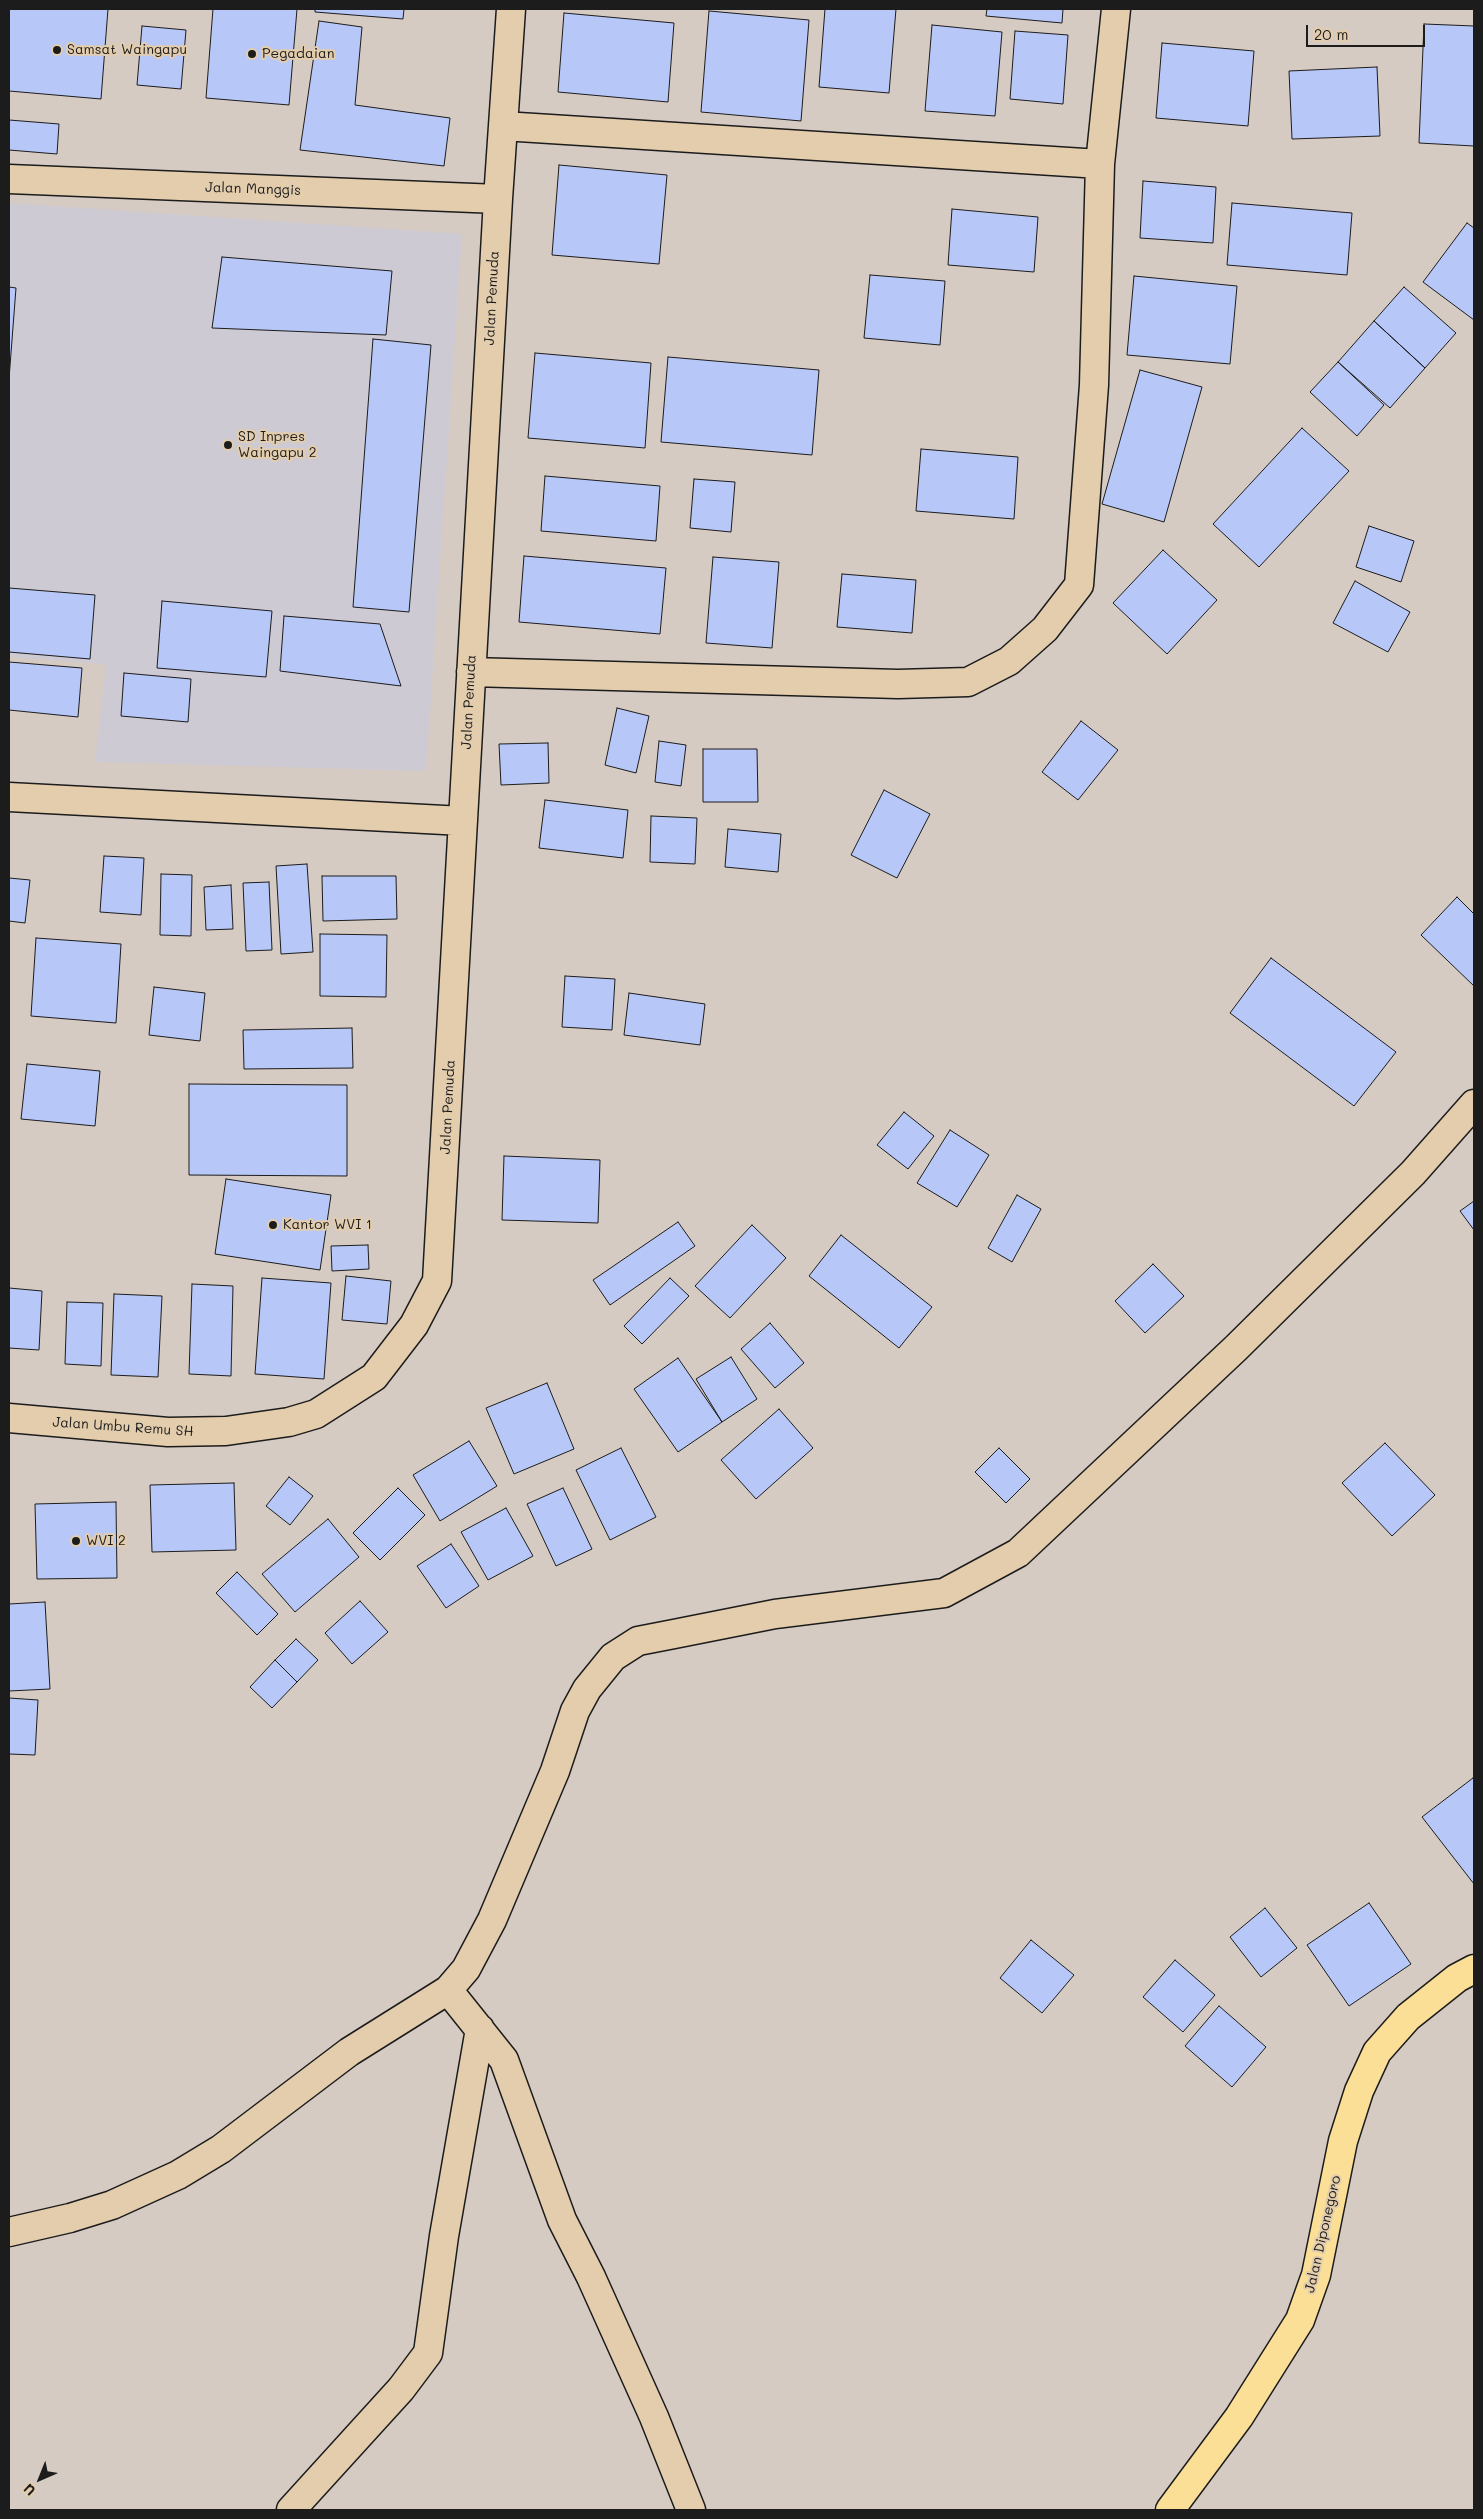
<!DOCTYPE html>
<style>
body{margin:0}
#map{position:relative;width:1483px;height:2519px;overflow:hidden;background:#d6cbc3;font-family:Mali,sans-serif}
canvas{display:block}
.frame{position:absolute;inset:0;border:10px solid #1c1c1c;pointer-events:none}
.north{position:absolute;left:15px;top:2454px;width:50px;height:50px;-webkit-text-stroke:4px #e3cdad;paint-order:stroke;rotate:224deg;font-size:14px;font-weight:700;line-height:20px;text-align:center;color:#1c1c1c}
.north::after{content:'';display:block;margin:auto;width:18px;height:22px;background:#1c1c1c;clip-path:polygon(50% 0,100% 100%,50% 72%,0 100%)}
.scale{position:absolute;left:1306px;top:25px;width:119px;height:22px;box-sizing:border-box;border:2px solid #1c1c1c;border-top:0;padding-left:6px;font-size:15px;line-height:18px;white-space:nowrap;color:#1c1c1c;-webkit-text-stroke:4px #e3cdad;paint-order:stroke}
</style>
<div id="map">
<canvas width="1483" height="2519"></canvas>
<div class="frame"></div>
<div class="north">U</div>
<div class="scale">20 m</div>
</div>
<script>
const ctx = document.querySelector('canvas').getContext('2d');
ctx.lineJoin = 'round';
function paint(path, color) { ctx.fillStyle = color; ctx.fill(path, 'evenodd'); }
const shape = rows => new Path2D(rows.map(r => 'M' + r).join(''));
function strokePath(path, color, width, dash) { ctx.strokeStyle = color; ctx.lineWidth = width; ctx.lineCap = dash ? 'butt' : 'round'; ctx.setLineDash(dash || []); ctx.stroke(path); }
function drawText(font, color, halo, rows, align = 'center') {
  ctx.font = font + ' Mali,sans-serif'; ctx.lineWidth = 4; ctx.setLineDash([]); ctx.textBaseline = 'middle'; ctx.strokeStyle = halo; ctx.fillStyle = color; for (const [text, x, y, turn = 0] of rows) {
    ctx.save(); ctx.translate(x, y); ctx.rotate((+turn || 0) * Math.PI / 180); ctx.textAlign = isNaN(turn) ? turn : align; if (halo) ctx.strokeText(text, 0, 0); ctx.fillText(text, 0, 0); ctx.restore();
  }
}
const built = shape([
 [9,203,462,234,426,771,95,762,106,664,9,657]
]);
const building = shape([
 [9,9,108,9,101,99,9,91,9,9],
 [213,9,297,9,289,105,206,98,213,9],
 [315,9,404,9,403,19,315,12,315,9],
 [825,9,896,9,889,93,819,87,825,9],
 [987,9,1063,9,1062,23,986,16,987,9],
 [709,11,809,20,801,121,701,112,709,11],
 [564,13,674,23,668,102,558,92,564,13],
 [319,21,362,27,355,105,450,118,444,166,300,150,319,21],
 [1424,24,1474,26,1474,146,1419,143,1424,24],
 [932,25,1002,32,995,116,925,111,932,25],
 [142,26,186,30,181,89,137,85,142,26],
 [1015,31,1068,35,1063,104,1010,99,1015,31],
 [1162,43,1254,51,1248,126,1156,118,1162,43],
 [1377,67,1380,136,1292,139,1289,71,1377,67],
 [9,120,59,124,57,154,9,150,9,120],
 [559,165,667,175,659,264,552,255,559,165],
 [1143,181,1216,187,1213,243,1140,238,1143,181],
 [1232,203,1352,213,1347,275,1227,265,1232,203],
 [952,209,1038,217,1034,272,948,265,952,209],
 [1467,223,1474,228,1474,320,1423,282,1467,223],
 [222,257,392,271,386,335,212,328,222,257],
 [870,275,945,281,940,345,864,338,870,275],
 [1134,276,1237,286,1230,364,1127,355,1134,276],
 [9,287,16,288,9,379,9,287],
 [1404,287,1456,333,1425,368,1374,321,1404,287],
 [1374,321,1425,368,1390,408,1338,362,1374,321],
 [373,339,431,345,409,612,353,607,373,339],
 [535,353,651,363,645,448,528,438,535,353],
 [668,357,819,370,812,455,661,442,668,357],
 [1338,362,1384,405,1357,436,1310,392,1338,362],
 [1140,370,1202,387,1164,522,1102,504,1140,370],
 [1302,428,1349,471,1259,567,1213,524,1302,428],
 [921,449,1018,457,1014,519,916,511,921,449],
 [545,476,660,486,656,541,541,531,545,476],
 [694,479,735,482,731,532,690,528,694,479],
 [1369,526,1414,541,1401,582,1356,567,1369,526],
 [1163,550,1217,600,1167,654,1113,603,1163,550],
 [524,556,666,568,660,634,519,622,524,556],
 [713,557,779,562,772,648,706,643,713,557],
 [842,574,916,580,912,633,837,627,842,574],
 [1355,581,1410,612,1388,652,1333,623,1355,581],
 [9,588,95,595,90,659,9,652,9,588],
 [162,601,272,611,266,677,157,668,162,601],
 [284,616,380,624,401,686,280,671,284,616],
 [9,662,82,668,78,717,9,710,9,662],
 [124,673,191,679,188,722,121,716,124,673],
 [617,708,649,716,636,773,605,765,617,708],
 [1081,721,1118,750,1078,800,1042,772,1081,721],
 [659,741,686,745,681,786,655,782,659,741],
 [548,743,549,783,501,785,499,744,548,743],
 [703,749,757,749,758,802,703,802,703,749],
 [884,790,930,814,897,878,851,855,884,790],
 [545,800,628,810,623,858,539,848,545,800],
 [651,816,697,818,695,864,650,862,651,816],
 [728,829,781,834,778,872,725,867,728,829],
 [104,856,144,858,141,915,100,912,104,856],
 [307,864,313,952,281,954,276,866,307,864],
 [161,874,192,875,191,936,160,935,161,874],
 [322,876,396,876,397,919,323,921,322,876],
 [9,878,30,880,25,923,9,921,9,878],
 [269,882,272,950,246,951,243,883,269,882],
 [231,885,233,929,206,930,204,887,231,885],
 [1457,897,1474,914,1474,986,1421,935,1457,897],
 [320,934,387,935,386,997,320,996,320,934],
 [36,938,121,944,116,1023,31,1016,36,938],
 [1271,958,1396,1052,1354,1106,1230,1013,1271,958],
 [565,976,615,979,612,1030,562,1027,565,976],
 [154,987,205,993,200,1041,149,1035,154,987],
 [629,993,705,1004,700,1045,624,1035,629,993],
 [352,1028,353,1068,244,1069,243,1030,352,1028],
 [27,1064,100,1071,95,1126,21,1119,27,1064],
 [189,1084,347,1085,347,1176,189,1175,189,1084],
 [904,1112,934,1136,908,1169,877,1145,904,1112],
 [950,1130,989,1155,957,1207,917,1183,950,1130],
 [504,1156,600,1160,598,1223,502,1220,504,1156],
 [226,1179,331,1195,320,1270,215,1254,226,1179],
 [1017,1195,1041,1209,1012,1262,988,1248,1017,1195],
 [1474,1201,1474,1230,1460,1211,1474,1201],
 [678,1222,695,1246,610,1305,593,1280,678,1222],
 [752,1225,786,1258,730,1318,695,1286,752,1225],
 [841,1235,932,1307,899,1348,809,1276,841,1235],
 [368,1245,369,1269,332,1271,331,1246,368,1245],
 [1153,1264,1184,1296,1145,1333,1115,1301,1153,1264],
 [346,1276,391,1281,387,1324,342,1320,346,1276],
 [262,1278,331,1283,324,1379,255,1374,262,1278],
 [670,1278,689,1296,642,1344,624,1326,670,1278],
 [192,1284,233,1286,231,1376,189,1374,192,1284],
 [9,1288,42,1291,39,1350,9,1348,9,1288],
 [114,1294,162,1296,158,1377,111,1375,114,1294],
 [67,1302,103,1303,101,1366,65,1364,67,1302],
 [770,1323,804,1363,775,1388,741,1349,770,1323],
 [731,1357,757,1399,722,1422,696,1379,731,1357],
 [678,1358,722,1422,678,1452,634,1389,678,1358],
 [547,1383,574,1449,514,1474,486,1408,547,1383],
 [779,1409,813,1448,756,1499,721,1460,779,1409],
 [469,1441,497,1486,440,1521,413,1475,469,1441],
 [1385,1443,1435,1495,1392,1536,1342,1483,1385,1443],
 [621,1448,656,1517,610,1540,576,1470,621,1448],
 [999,1448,1030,1479,1006,1503,975,1472,999,1448],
 [289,1477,313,1496,290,1525,266,1506,289,1477],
 [234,1483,236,1550,152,1552,150,1485,234,1483],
 [398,1488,425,1515,380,1560,353,1533,398,1488],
 [563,1488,592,1549,556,1566,527,1504,563,1488],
 [116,1502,117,1578,37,1579,35,1504,116,1502],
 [506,1508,533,1556,488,1580,461,1532,506,1508],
 [328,1519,359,1557,295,1612,262,1574,328,1519],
 [451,1544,479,1586,446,1608,417,1566,451,1544],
 [237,1572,278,1614,257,1635,216,1593,237,1572],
 [360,1601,388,1632,352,1664,325,1633,360,1601],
 [45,1602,50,1689,9,1691,9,1604,45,1602],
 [296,1639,318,1660,297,1682,275,1660,296,1639],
 [275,1660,297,1682,272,1708,250,1687,275,1660],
 [9,1698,38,1700,35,1755,9,1754,9,1698],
 [1473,1778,1474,1779,1474,1884,1422,1817,1473,1778],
 [1369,1903,1411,1964,1349,2006,1307,1945,1369,1903],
 [1265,1908,1297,1948,1261,1977,1230,1937,1265,1908],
 [1031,1940,1074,1975,1042,2013,1000,1978,1031,1940],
 [1175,1960,1215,1995,1183,2032,1143,1997,1175,1960],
 [1219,2006,1266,2047,1232,2087,1185,2046,1219,2006]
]);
const minor = shape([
 [503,126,1100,164],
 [9,179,498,199],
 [471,672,898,684,968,682,1009,661,1045,629,1079,585,1094,385,1100,164,1116,9],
 [9,797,463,821],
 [9,1418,168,1432,226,1431,289,1422,316,1414,374,1377,414,1325,437,1281,498,199,511,9],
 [448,1990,504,2060,562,2220,591,2277,654,2417,691,2510],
 [9,2232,70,2218,112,2205,178,2175,221,2149,349,2052,448,1990,466,1969,492,1920,555,1771,575,1711,587,1689,613,1657,638,1641,674,1634,775,1614,944,1593,1018,1553,1236,1348,1413,1173,1474,1104],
 [291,2510,401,2389,428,2353,444,2236,480,2029]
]);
const highway = shape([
 [1170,2510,1239,2417,1300,2320,1316,2275,1343,2141,1359,2091,1377,2052,1408,2017,1457,1978,1474,1969]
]);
const markers = [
 [57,50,5,"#1c1c1c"],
 [252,54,5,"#1c1c1c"],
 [228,445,5,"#1c1c1c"],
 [273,1225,5,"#1c1c1c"],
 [76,1541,5,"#1c1c1c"]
];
const poiNames = [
 ["Samsat Waingapu",67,50],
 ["Pegadaian",262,54],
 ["SD Inpres",238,437],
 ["Waingapu 2",238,453],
 ["Kantor WVI 1",283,1225],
 ["WVI 2",86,1541]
];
const streetNames = [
 ["Jalan Manggis",253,189,2],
 ["Jalan Pemuda",492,298,-87],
 ["Jalan Pemuda",469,702,-87],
 ["Jalan Pemuda",448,1107,-87],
 ["Jalan Umbu Remu SH",123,1427,4],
 ["Jalan Diponegoro",1323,2234,-77]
];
paint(built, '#cdcad3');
paint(building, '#b7c7f7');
strokePath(building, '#1c1c1c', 1);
strokePath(minor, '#1c1c1c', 31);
strokePath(highway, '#1c1c1c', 31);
strokePath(minor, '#e3cdad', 28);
strokePath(highway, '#fbdf96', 28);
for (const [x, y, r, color] of markers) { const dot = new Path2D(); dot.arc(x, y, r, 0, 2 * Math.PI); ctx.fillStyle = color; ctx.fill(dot); strokePath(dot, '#e3cdad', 2); }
drawText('14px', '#1c1c1c', '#e3cdad', poiNames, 'left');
drawText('14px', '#1c1c1c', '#e3cdad', streetNames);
</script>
